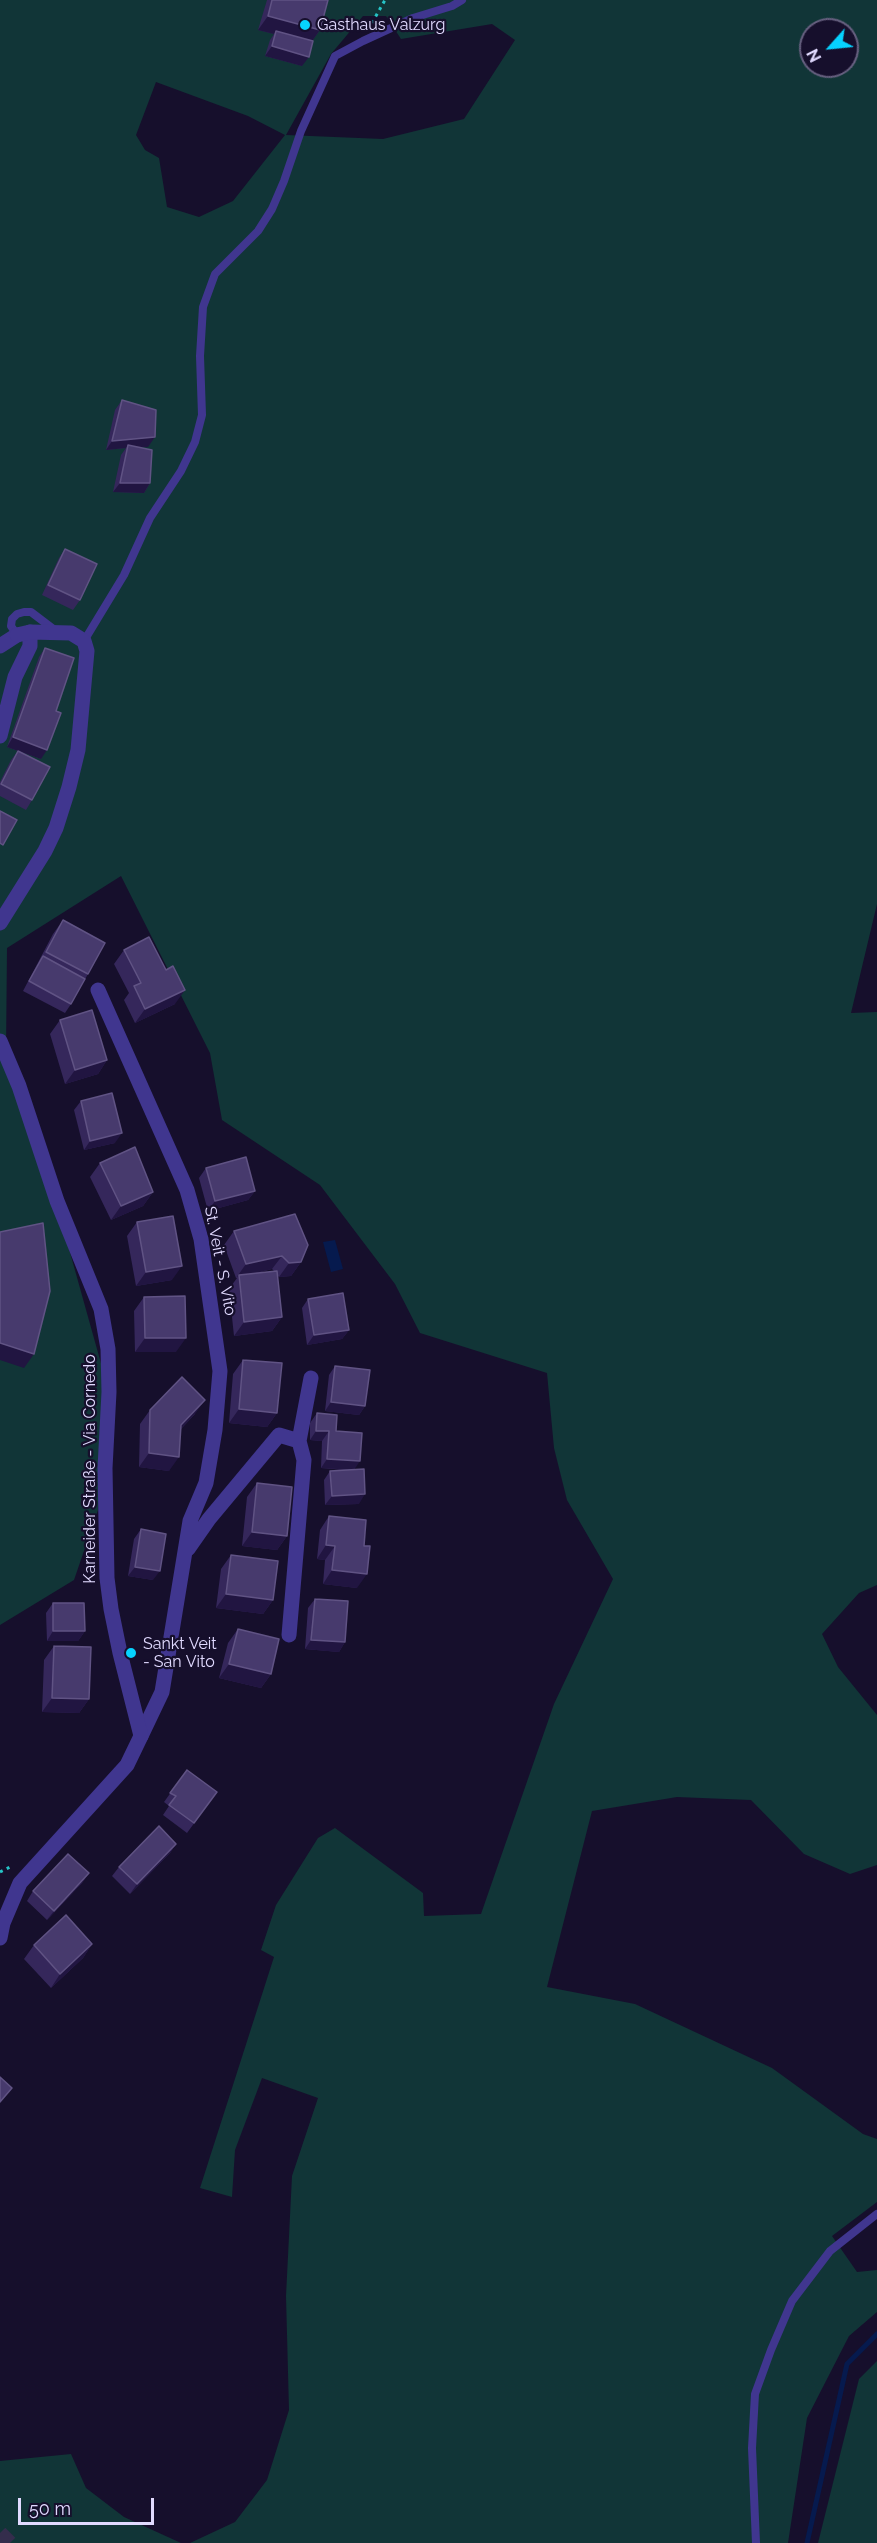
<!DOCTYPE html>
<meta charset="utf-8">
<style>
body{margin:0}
#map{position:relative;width:877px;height:2543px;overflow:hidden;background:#160f2c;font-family:Raleway,sans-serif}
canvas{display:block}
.north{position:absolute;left:799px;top:18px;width:60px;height:60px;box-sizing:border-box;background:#160f2c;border:2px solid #676080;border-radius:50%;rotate:243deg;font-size:16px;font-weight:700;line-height:24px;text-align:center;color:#e1daff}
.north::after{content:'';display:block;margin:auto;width:21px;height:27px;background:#06d2ff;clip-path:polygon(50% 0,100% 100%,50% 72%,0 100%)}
.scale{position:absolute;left:18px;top:2498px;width:136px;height:27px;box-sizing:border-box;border:3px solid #e1daff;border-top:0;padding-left:8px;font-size:18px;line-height:21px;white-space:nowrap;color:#e1daff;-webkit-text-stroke:4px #160f2c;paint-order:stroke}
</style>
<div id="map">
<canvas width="877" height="2543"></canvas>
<div class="north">N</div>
<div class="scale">50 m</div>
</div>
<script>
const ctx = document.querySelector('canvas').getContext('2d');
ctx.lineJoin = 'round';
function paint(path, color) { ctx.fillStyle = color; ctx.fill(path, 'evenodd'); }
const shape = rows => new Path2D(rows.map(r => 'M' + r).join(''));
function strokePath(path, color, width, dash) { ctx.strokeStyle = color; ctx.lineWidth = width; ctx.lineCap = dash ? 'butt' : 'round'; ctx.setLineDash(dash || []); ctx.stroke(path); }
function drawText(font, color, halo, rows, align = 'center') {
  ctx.font = font + ' Raleway,sans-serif'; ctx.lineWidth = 4.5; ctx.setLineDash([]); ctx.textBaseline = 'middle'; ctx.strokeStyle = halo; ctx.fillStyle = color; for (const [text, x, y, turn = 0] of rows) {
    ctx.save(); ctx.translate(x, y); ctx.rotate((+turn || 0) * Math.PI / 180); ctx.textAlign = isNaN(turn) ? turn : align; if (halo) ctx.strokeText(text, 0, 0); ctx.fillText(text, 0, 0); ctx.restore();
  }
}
const green = shape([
 [0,0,877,0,877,904,851,1013,877,1012,877,1585,859,1593,822,1634,838,1667,877,1715,877,1865,850,1874,804,1854,751,1800,677,1797,592,1811,547,1987,635,2004,772,2068,863,2134,877,2139,877,2202,832,2236,857,2272,877,2270,877,2312,849,2336,807,2418,788,2543,190,2543,235,2522,267,2480,289,2410,286,2296,292,2176,318,2098,262,2078,235,2150,232,2197,200,2188,274,1957,261,1950,276,1905,318,1838,335,1828,423,1893,424,1916,481,1914,554,1704,613,1579,567,1500,554,1448,547,1373,420,1333,395,1284,320,1185,222,1120,210,1053,121,876,7,948,6,1052,52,1188,109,1392,98,1510,74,1580,0,1625],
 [363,16,386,16,401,39,492,24,515,40,464,119,383,139,286,135,331,54],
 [811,30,847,30,847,66,811,66],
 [156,82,248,116,285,135,233,201,199,217,167,207,159,158,145,150,136,135],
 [877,2361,877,2543,818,2543,859,2379],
 [71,2454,86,2488,124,2517,181,2543,0,2543,0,2461]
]);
const water = shape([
 [335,1240,343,1269,331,1272,323,1242]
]);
const stream = shape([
 [807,2543,847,2364,877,2334]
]);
const primaryTunnel = shape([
 [0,2533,10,2543]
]);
const path = shape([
 [372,23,385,0],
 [0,1872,12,1866]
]);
const service = shape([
 [17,635,11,626,12,619,17,614,24,612,31,612,56,631],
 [84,641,124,575,150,518,181,471,195,442,202,415,200,356,203,307,215,274,258,231,272,209,284,181,301,131,335,56,363,41,413,18,452,6,462,0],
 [756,2543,752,2448,755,2394,771,2350,792,2301,830,2251,877,2214]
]);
const minor = shape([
 [0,646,17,635],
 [0,736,15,677,30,646,30,632],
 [98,990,187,1190,201,1239,220,1371,215,1430,206,1483,190,1521,162,1692,141,1736],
 [299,1441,311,1378],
 [188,1549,209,1519,279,1435,299,1441,304,1460,289,1635]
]);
const tertiary = shape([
 [0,923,45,851,56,828,69,787,78,750,87,651,84,641,71,633,30,632,17,635],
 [0,1041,19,1086,57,1201,101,1309,108,1349,109,1392,105,1468,107,1578,111,1609,120,1653,141,1736,127,1765,20,1883,3,1923,0,1938]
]);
const wall = shape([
 [267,0,328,0,320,30,312,41,302,66,265,56,270,40,274,34,258,30],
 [122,400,148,447,139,447,150,483,144,493,113,492,121,455,126,448,106,450,115,410],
 [65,549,80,600,73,610,42,595,59,558],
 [45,648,56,711,41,759,19,751,32,800,26,810,0,796,0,782,11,760,18,751,7,747,39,657],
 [63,920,88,974,71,1004,65,1013,23,991,53,934],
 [124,950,175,1004,135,1023,124,1000,129,993,114,964],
 [60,1020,107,1060,98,1074,65,1084,50,1034],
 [81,1101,115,1143,84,1150,74,1110],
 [100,1163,153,1192,143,1206,111,1220,90,1177],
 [206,1168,255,1191,248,1200,208,1211,199,1178],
 [137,1222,172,1280,136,1286,127,1236],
 [234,1231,301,1262,291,1276,279,1277,277,1275,282,1317,272,1331,234,1336,229,1289,237,1278,236,1278,224,1245],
 [272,1269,274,1271,257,1273],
 [144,1297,176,1352,135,1352,134,1311],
 [308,1299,349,1330,342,1339,307,1345,302,1308],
 [243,1360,277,1413,267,1427,229,1423,233,1374],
 [335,1366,365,1406,359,1415,325,1411,329,1375],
 [150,1410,195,1414,181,1429,169,1471,139,1467,140,1424],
 [317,1413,336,1431,355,1469,359,1504,325,1505,324,1480,330,1471,345,1470,321,1468,322,1441,310,1440,310,1423],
 [257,1483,287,1536,277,1550,242,1546,247,1497],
 [329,1516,357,1588,323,1584,325,1560,317,1559,320,1530],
 [141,1529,153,1580,128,1576,134,1539],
 [231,1555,273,1600,263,1614,216,1608,221,1569],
 [315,1599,345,1642,339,1652,305,1649,308,1608],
 [53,1603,85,1631,78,1641,47,1641,46,1613],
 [238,1629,271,1674,261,1688,219,1678,228,1643],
 [54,1646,89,1699,79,1713,42,1712,44,1660],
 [187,1770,217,1792,187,1833,163,1815,169,1806,164,1802],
 [176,1844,170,1853,130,1894,112,1876,119,1867],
 [89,1873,82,1883,47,1920,27,1901,33,1891],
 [92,1944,83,1958,51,1988,24,1959,34,1945]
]);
const shadedWall = shape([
 [268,16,320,30,310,44,276,31,274,34,258,30],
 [272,46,309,57,302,66,265,56],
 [155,437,148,447,127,448,128,445,126,448,106,450,112,441],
 [120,483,150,483,144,493,113,492],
 [13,737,47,750,41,759,7,747],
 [185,990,175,1004,135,1023,145,1009],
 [107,1060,98,1074,65,1084,75,1070],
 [122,1133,115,1143,84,1150,90,1141],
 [255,1191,248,1200,208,1211,215,1201],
 [153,1192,143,1206,111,1220,121,1206],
 [282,1256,272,1269,239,1277,239,1275,236,1278,246,1264],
 [301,1262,291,1276,279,1277,289,1263],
 [182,1266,172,1280,136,1286,146,1272],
 [282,1317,272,1331,234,1336,244,1322],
 [349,1330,342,1339,307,1345,314,1335],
 [145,1338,186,1338,176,1352,135,1352],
 [0,1343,34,1354,24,1368,0,1360],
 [205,1400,195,1414,171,1439,181,1425],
 [331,1402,365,1406,359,1415,325,1411],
 [239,1409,277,1413,267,1427,229,1423],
 [316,1431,329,1431,322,1441,310,1440],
 [149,1453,179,1457,169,1471,139,1467],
 [327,1459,360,1461,354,1470,321,1468],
 [365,1494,359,1504,325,1505,332,1496],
 [252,1532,287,1536,277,1550,242,1546],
 [326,1545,335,1546,325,1560,317,1559],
 [135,1567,160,1571,153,1580,128,1576],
 [332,1570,367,1574,357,1588,323,1584],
 [226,1594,273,1600,263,1614,216,1608],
 [53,1631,85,1631,78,1641,47,1641],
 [311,1640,345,1642,339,1652,305,1649],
 [229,1664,271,1674,261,1688,219,1678],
 [52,1698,89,1699,79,1713,42,1712],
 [176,1844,170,1853,130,1894,137,1884],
 [89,1873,82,1883,47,1920,54,1911],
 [92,1944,83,1958,51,1988,60,1974]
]);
const building = shape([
 [272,0,328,0,320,30,268,16,272,0],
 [276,31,313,41,309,57,272,46,276,31],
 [122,400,156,410,155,437,112,441,122,400],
 [128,445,152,450,150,483,120,483,128,445],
 [65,549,97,564,80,600,48,585,65,549],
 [45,648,74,658,56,711,61,713,47,750,13,737,45,648],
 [18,751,50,767,32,800,1,784,18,751],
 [0,811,17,820,3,845,0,843,0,811],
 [63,920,105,943,88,974,46,952,63,920],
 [149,937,166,970,173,966,185,990,145,1009,134,986,141,983,124,950,149,937],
 [43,956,85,979,71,1004,29,981,43,956],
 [92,1010,107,1060,75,1070,60,1020,92,1010],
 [112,1093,122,1133,90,1141,81,1101,112,1093],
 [135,1147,153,1192,121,1206,100,1163,135,1147],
 [246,1157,255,1191,215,1201,206,1168,246,1157],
 [295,1214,308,1245,301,1262,289,1263,282,1256,246,1264,234,1231,295,1214],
 [173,1216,182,1266,146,1272,137,1222,173,1216],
 [43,1223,50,1291,34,1354,0,1343,0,1232,43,1223],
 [277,1271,282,1317,244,1322,239,1275,277,1271],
 [343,1293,349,1330,314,1335,308,1299,343,1293],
 [185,1296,186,1338,145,1338,144,1297,185,1296],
 [243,1360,282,1363,277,1413,239,1409,243,1360],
 [335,1366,370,1370,365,1406,331,1402,335,1366],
 [182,1377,205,1400,181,1425,179,1457,149,1453,150,1410,182,1377],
 [317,1413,337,1415,336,1431,362,1433,360,1461,327,1459,329,1431,316,1431,317,1413],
 [364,1469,365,1494,332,1496,330,1471,364,1469],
 [257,1483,292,1487,287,1536,252,1532,257,1483],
 [329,1516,366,1520,364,1546,370,1546,367,1574,332,1570,335,1546,326,1545,329,1516],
 [141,1529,166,1534,160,1571,135,1567,141,1529],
 [231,1555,278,1561,273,1600,226,1594,231,1555],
 [315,1599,348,1601,345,1642,311,1640,315,1599],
 [53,1603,84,1603,85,1631,53,1631,53,1603],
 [238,1629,279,1639,271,1674,229,1664,238,1629],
 [54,1646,91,1647,89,1699,52,1698,54,1646],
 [187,1770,217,1792,194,1823,169,1805,176,1796,170,1793,187,1770],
 [159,1826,176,1844,137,1884,119,1867,159,1826],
 [68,1854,89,1873,54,1911,33,1891,68,1854],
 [66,1915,92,1944,60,1974,34,1945,66,1915],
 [0,2077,12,2088,0,2102,0,2077]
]);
const markers = [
 [305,25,6,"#06d2ff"],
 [131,1653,6,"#06d2ff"]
];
const poiNames = [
 ["Gasthaus Valzurg",317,25],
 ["Sankt Veit",143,1644],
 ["- San Vito",143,1662]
];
const streetNames = [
 ["St. Veit - S. Vito",220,1261,79],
 ["Karneider Straße - Via Cornedo",90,1469,-90]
];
paint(green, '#113537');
paint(water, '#061a4e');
strokePath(stream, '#061a4e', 5);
strokePath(primaryTunnel, '#342d4c', 15, [15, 8]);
strokePath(path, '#26c4c7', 3, [3, 4.5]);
strokePath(service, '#40368f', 8);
strokePath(minor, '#40368f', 15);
strokePath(tertiary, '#40368f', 15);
paint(wall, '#35275b');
paint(shadedWall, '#211541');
paint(building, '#473a6d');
strokePath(building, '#605384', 1.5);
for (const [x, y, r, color] of markers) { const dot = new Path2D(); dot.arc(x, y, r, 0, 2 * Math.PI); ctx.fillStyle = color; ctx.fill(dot); strokePath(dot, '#160f2c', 2); }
drawText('16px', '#e1daff', '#160f2c', poiNames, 'left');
drawText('16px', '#e1daff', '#160f2c', streetNames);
</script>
